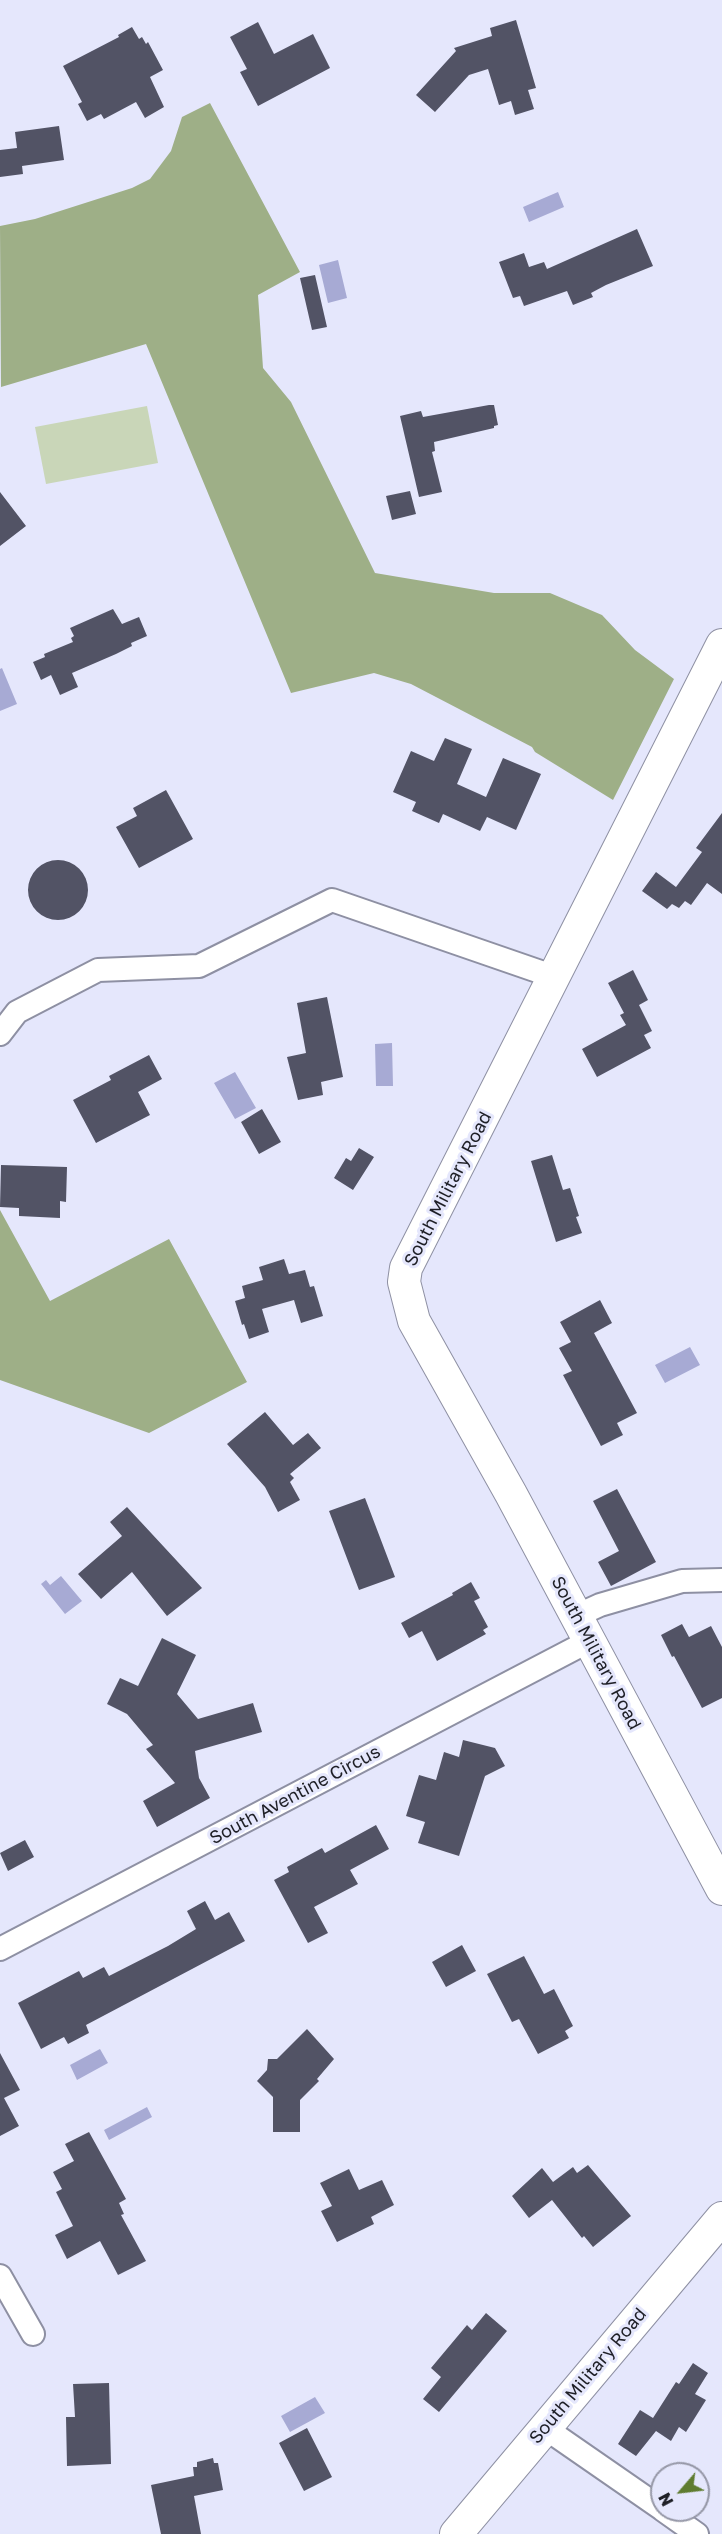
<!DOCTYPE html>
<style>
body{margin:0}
#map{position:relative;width:722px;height:2534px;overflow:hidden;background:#e5e7fc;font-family:"Golos Text",sans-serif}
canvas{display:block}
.north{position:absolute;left:650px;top:2462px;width:60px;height:60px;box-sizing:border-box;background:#e5e7fc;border:2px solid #9597a6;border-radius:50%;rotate:242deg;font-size:16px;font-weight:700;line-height:24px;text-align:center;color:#1e1f26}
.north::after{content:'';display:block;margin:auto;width:21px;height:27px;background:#5f7c30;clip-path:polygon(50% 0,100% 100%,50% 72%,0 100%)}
</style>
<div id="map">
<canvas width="722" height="2534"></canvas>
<div class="north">N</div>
</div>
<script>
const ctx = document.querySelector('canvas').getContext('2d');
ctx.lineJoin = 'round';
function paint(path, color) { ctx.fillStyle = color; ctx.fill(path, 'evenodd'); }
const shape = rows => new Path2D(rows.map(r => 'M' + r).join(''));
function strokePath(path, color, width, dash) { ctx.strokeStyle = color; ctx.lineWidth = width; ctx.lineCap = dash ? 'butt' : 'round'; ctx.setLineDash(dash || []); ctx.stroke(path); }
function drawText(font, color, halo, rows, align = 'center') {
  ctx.font = font + ' "Golos Text",sans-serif'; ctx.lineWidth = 6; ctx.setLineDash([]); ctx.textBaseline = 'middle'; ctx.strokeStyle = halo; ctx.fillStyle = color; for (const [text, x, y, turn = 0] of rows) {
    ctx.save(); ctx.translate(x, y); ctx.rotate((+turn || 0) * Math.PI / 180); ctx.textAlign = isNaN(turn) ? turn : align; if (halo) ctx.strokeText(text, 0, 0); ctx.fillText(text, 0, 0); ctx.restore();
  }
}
const green = shape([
 [147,406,158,463,46,484,35,427]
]);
const forest = shape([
 [210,103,300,272,258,295,263,368,291,402,375,573,494,593,550,593,602,615,635,650,674,679,613,800,535,752,532,747,411,684,374,673,291,693,146,344,1,387,0,226,35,219,132,188,150,179,171,151,182,117],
 [0,1210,50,1301,169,1239,247,1382,149,1433,0,1380]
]);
const water = shape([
 [558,192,564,207,529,222,523,207],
 [338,260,347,298,328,303,319,265],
 [2,668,17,704,0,711,0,669],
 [392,1043,393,1086,376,1086,375,1044],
 [235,1072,256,1108,235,1119,214,1083],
 [690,1347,700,1365,665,1383,655,1365],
 [61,1576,82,1601,65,1614,41,1584,46,1580,50,1585],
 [100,2049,108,2063,77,2080,70,2065],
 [147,2107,152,2117,109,2140,104,2130],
 [315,2397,325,2413,290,2432,281,2416]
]);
const building = shape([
 [516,20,536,88,528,90,534,109,515,115,511,101,499,105,488,69,469,75,435,112,416,95,456,51,454,48,492,36,490,28],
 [258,22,274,54,313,34,330,68,258,106,240,72,247,69,230,37],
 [132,27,139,39,142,37,146,44,148,42,163,70,150,77,164,107,145,118,136,102,104,119,101,114,87,121,78,104,82,102,63,66,119,37,118,35],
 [59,126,64,160,22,166,23,174,0,177,0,150,17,148,15,132],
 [637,229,653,266,606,285,591,293,593,297,573,305,567,291,524,306,520,296,513,298,499,262,524,253,529,267,544,262,547,269],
 [315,275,327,327,312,330,300,278],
 [489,405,494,405,498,425,494,426,494,428,434,442,435,451,432,452,442,492,419,497,400,416,421,411,423,417],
 [410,491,416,514,392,520,386,496],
 [0,492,26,526,0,546],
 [113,609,122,624,139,617,147,636,131,643,132,646,116,654,72,673,78,687,60,695,51,675,41,680,33,662,45,657,44,654,73,642,71,638,74,636,70,628],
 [445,738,472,749,457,784,486,797,503,758,541,774,516,830,487,817,480,831,443,814,439,823,412,811,416,802,393,792,411,751,434,761],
 [166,790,193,839,139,868,116,827,137,816,133,808],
 [722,813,722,894,707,883,691,905,685,901,679,908,672,904,667,909,642,891,656,872,676,887,702,852,696,848],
 '28 890a30 30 0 1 1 60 0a30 30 0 1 1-60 0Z',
 [633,970,648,1000,639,1005,652,1031,644,1035,651,1048,597,1077,582,1049,626,1025,620,1015,624,1013,608,983],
 [327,997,343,1077,321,1082,323,1095,298,1100,287,1057,306,1053,297,1003],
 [149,1055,162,1079,138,1092,150,1115,96,1143,73,1100,111,1080,109,1076],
 [262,1109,281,1142,259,1154,241,1122],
 [359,1148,374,1157,353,1190,334,1178,346,1158,351,1161],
 [552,1155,563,1190,570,1188,579,1216,576,1217,582,1233,556,1242,531,1161],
 [1,1165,67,1167,66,1202,60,1201,60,1218,19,1216,19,1208,0,1207],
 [284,1259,289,1274,305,1270,310,1287,314,1286,323,1316,301,1323,294,1300,262,1309,269,1332,249,1339,244,1324,242,1325,235,1301,245,1298,242,1286,263,1280,259,1267],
 [600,1300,612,1323,594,1333,637,1413,617,1423,623,1435,601,1446,563,1375,572,1371,559,1348,571,1342,560,1322],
 [265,1412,293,1445,308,1433,321,1448,290,1474,294,1478,290,1482,300,1500,278,1512,265,1487,227,1444],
 [617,1489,656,1562,611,1586,598,1562,619,1551,593,1501],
 [365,1498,395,1577,359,1590,329,1511],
 [127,1507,202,1588,167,1616,132,1572,101,1599,78,1574,122,1536,110,1522],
 [471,1582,480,1598,474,1601,488,1627,483,1630,486,1634,437,1661,422,1631,409,1638,401,1623,453,1595,452,1593],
 [682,1624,689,1637,711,1626,722,1647,722,1698,702,1708,674,1656,672,1657,661,1635],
 [162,1638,196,1655,177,1694,198,1719,253,1703,262,1732,195,1751,199,1778,210,1798,157,1827,143,1801,175,1783,146,1749,153,1745,127,1714,107,1704,120,1678,138,1686],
 [463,1740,495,1748,505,1766,485,1776,459,1856,418,1843,425,1822,406,1816,419,1775,436,1780,444,1752,459,1757],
 [376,1825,389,1849,350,1870,358,1884,314,1907,328,1933,308,1943,274,1880,289,1872,287,1867,322,1848,325,1853],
 [25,1840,34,1857,8,1871,0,1853],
 [205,1901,215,1920,229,1912,245,1941,86,2025,89,2033,68,2044,64,2037,41,2049,18,2003,79,1971,83,1978,104,1967,109,1976,168,1946,196,1929,187,1911],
 [462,1945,476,1971,446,1987,432,1962],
 [524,1956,544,1994,554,1989,573,2026,565,2031,569,2038,538,2054,519,2019,512,2022,487,1974],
 [307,2029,334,2059,317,2079,319,2081,300,2100,300,2132,273,2132,273,2097,257,2081,267,2070,268,2059,277,2059],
 [0,2053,20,2090,4,2098,19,2126,0,2136],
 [89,2132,126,2199,119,2203,124,2214,121,2215,146,2261,118,2275,100,2241,67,2259,55,2235,73,2226,56,2192,62,2189,53,2172,74,2161,65,2144],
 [588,2165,631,2216,593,2247,584,2236,582,2238,552,2200,529,2218,512,2196,542,2168,553,2182,573,2167,577,2173],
 [349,2169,359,2190,382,2180,394,2205,371,2217,374,2224,337,2242,321,2211,332,2206,320,2183],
 [486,2313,507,2331,439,2412,423,2399,441,2377,431,2368,467,2325,472,2330],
 [693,2363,708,2373,695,2394,706,2400,686,2432,679,2427,671,2441,656,2431,636,2456,618,2444,640,2410,653,2418,676,2382,679,2384],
 [109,2383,111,2464,67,2466,66,2417,75,2417,73,2384],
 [307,2428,332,2477,304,2491,279,2443],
 [213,2458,214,2463,218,2463,223,2490,194,2496,201,2534,161,2534,151,2485,194,2476,193,2467,197,2467,197,2462]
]);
const street = shape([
 [0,1034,17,1012,98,970,199,966,332,900,555,977],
 [576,1616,600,1605,682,1581,722,1580],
 [0,1949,589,1641],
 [0,2276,33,2334],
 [545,2428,662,2509],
 [663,2510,697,2534]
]);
const secondary = shape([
 [722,645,406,1268,404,1282,414,1321,511,1494,722,1889],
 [456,2534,722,2218]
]);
const streetNames = [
 ["South Military Road",448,1189,-63],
 ["South Military Road",596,1653,62],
 ["South Aventine Circus",295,1795,-28],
 ["South Military Road",588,2376,-50]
];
paint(green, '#c9d6b8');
paint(forest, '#9eaf87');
paint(water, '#a7aad4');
paint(building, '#525365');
strokePath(street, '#8e90a3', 26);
strokePath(secondary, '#8e90a3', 34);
strokePath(street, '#fff', 22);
strokePath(secondary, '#fff', 32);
drawText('18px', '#1e1f26', '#e5e7fc', streetNames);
</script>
